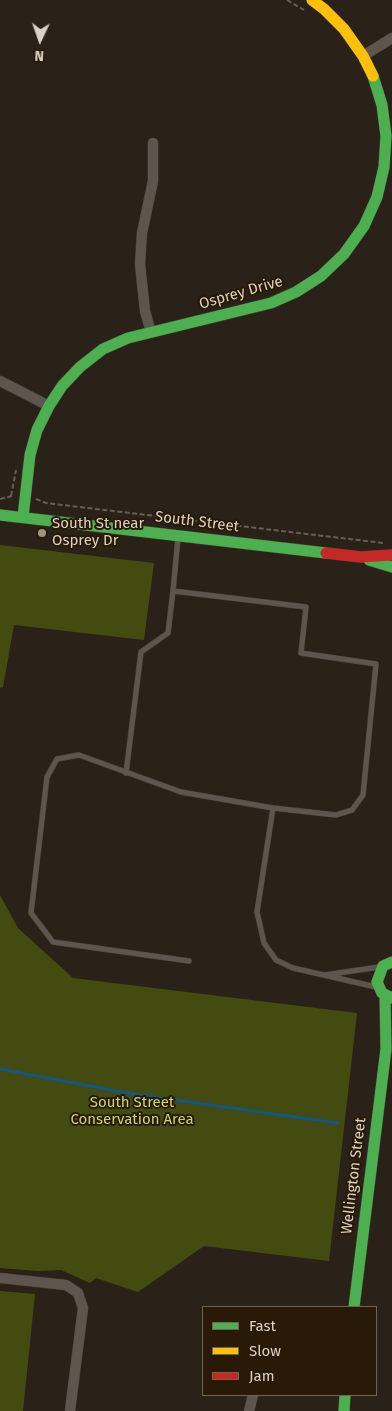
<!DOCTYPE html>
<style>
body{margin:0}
#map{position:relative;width:392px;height:1411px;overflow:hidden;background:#2a2218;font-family:"Fira Sans",sans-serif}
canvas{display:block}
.legend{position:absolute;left:202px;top:1306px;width:175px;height:90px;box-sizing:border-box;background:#281a07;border:1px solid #706353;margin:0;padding:6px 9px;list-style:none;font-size:15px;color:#dbd1c5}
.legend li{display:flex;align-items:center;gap:10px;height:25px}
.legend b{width:25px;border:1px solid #706353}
.north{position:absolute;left:15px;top:15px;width:50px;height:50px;-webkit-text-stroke:4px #281a07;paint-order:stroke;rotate:183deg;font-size:14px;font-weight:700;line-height:20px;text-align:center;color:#dbd1c5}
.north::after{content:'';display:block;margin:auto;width:18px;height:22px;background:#dbd1c5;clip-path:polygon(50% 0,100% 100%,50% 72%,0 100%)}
</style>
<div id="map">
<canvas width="392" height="1411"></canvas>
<ul class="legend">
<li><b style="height:6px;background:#4caf50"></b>Fast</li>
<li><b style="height:6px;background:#ffc107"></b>Slow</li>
<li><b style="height:6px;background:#c62828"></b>Jam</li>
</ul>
<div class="north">N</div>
</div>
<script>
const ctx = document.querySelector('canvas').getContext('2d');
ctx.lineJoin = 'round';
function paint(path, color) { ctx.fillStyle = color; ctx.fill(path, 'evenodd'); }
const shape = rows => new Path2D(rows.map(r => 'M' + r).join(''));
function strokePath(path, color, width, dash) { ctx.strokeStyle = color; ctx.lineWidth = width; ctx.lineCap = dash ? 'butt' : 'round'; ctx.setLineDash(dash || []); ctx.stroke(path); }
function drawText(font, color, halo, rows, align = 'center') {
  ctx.font = font + ' "Fira Sans",sans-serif'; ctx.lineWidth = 4; ctx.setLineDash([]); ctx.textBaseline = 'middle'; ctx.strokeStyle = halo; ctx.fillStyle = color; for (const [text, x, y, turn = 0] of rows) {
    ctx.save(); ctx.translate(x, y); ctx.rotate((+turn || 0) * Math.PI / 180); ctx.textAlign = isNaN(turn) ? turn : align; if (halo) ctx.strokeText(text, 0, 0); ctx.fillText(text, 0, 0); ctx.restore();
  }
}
const green = shape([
 [0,545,154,563,144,640,14,625,3,687,0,688],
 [0,895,18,928,73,978,357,1013,329,1261,204,1246,138,1292,96,1278,90,1283,61,1270,38,1271,0,1268],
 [0,1291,35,1294,23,1411,0,1411]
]);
const stream = shape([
 [0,1069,133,1094,338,1123]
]);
const path = shape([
 [287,0,304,10],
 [11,496,16,470],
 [0,499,12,496],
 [36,499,46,503,383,543]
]);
const lane = shape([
 [178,538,173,591,306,607,301,653,376,664,363,795,352,810,336,815,273,808,181,792,79,755,57,759,47,777,31,913,53,942,189,961],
 [126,773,141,652,168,633,173,591],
 [273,808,257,912,264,943,276,960,293,968,376,987],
 [325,975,379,967]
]);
const street = shape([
 [363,56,392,38],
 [151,332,145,311,140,264,142,233,153,181,153,143],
 [0,381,49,406],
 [0,1278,66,1285,78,1293,83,1308,70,1411],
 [249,1411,253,1395]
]);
const fast = shape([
 [0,515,326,553],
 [23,517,30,455,37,430,49,406,62,386,80,367,103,349,128,338,271,303,296,292,321,276,344,254,364,226,377,197,384,167,386,136,382,105,373,76],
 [369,560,392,567],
 [392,962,383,966,377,982,382,993,392,998],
 [354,1307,386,1049,385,995],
 [344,1411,345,1395]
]);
const slow = shape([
 [312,0,324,9,344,29,363,56,373,76]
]);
const jam = shape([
 [326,553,361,557,392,555]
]);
const markers = [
 [42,533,5,"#9d9488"]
];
const streetNames = [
 ["Osprey Drive",241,293,-16],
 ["South Street",197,522,7],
 ["Wellington Street",354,1176,-83]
];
const poiNames = [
 ["South St near",52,524],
 ["Osprey Dr",52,541]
];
const parkNames = [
 ["South Street",132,1103],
 ["Conservation Area",132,1120]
];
paint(green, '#444b10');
strokePath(stream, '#105686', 3);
strokePath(lane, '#473f37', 6);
strokePath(street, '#473f37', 11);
strokePath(fast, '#473f37', 12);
strokePath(slow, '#473f37', 12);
strokePath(jam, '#473f37', 12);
strokePath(path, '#635e57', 2, [5, 2.5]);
strokePath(lane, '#5d564e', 5);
strokePath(street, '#5d564e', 10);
strokePath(fast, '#4caf50', 11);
strokePath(slow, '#ffc107', 11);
strokePath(jam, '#c62828', 11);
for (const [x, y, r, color] of markers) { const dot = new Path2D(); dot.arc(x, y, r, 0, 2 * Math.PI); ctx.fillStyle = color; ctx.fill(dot); strokePath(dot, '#281a07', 2); }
drawText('15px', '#dbd1c5', '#281a07', streetNames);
drawText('15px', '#dbd1c5', '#281a07', poiNames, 'left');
drawText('15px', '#c6d967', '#281a07', parkNames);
</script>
